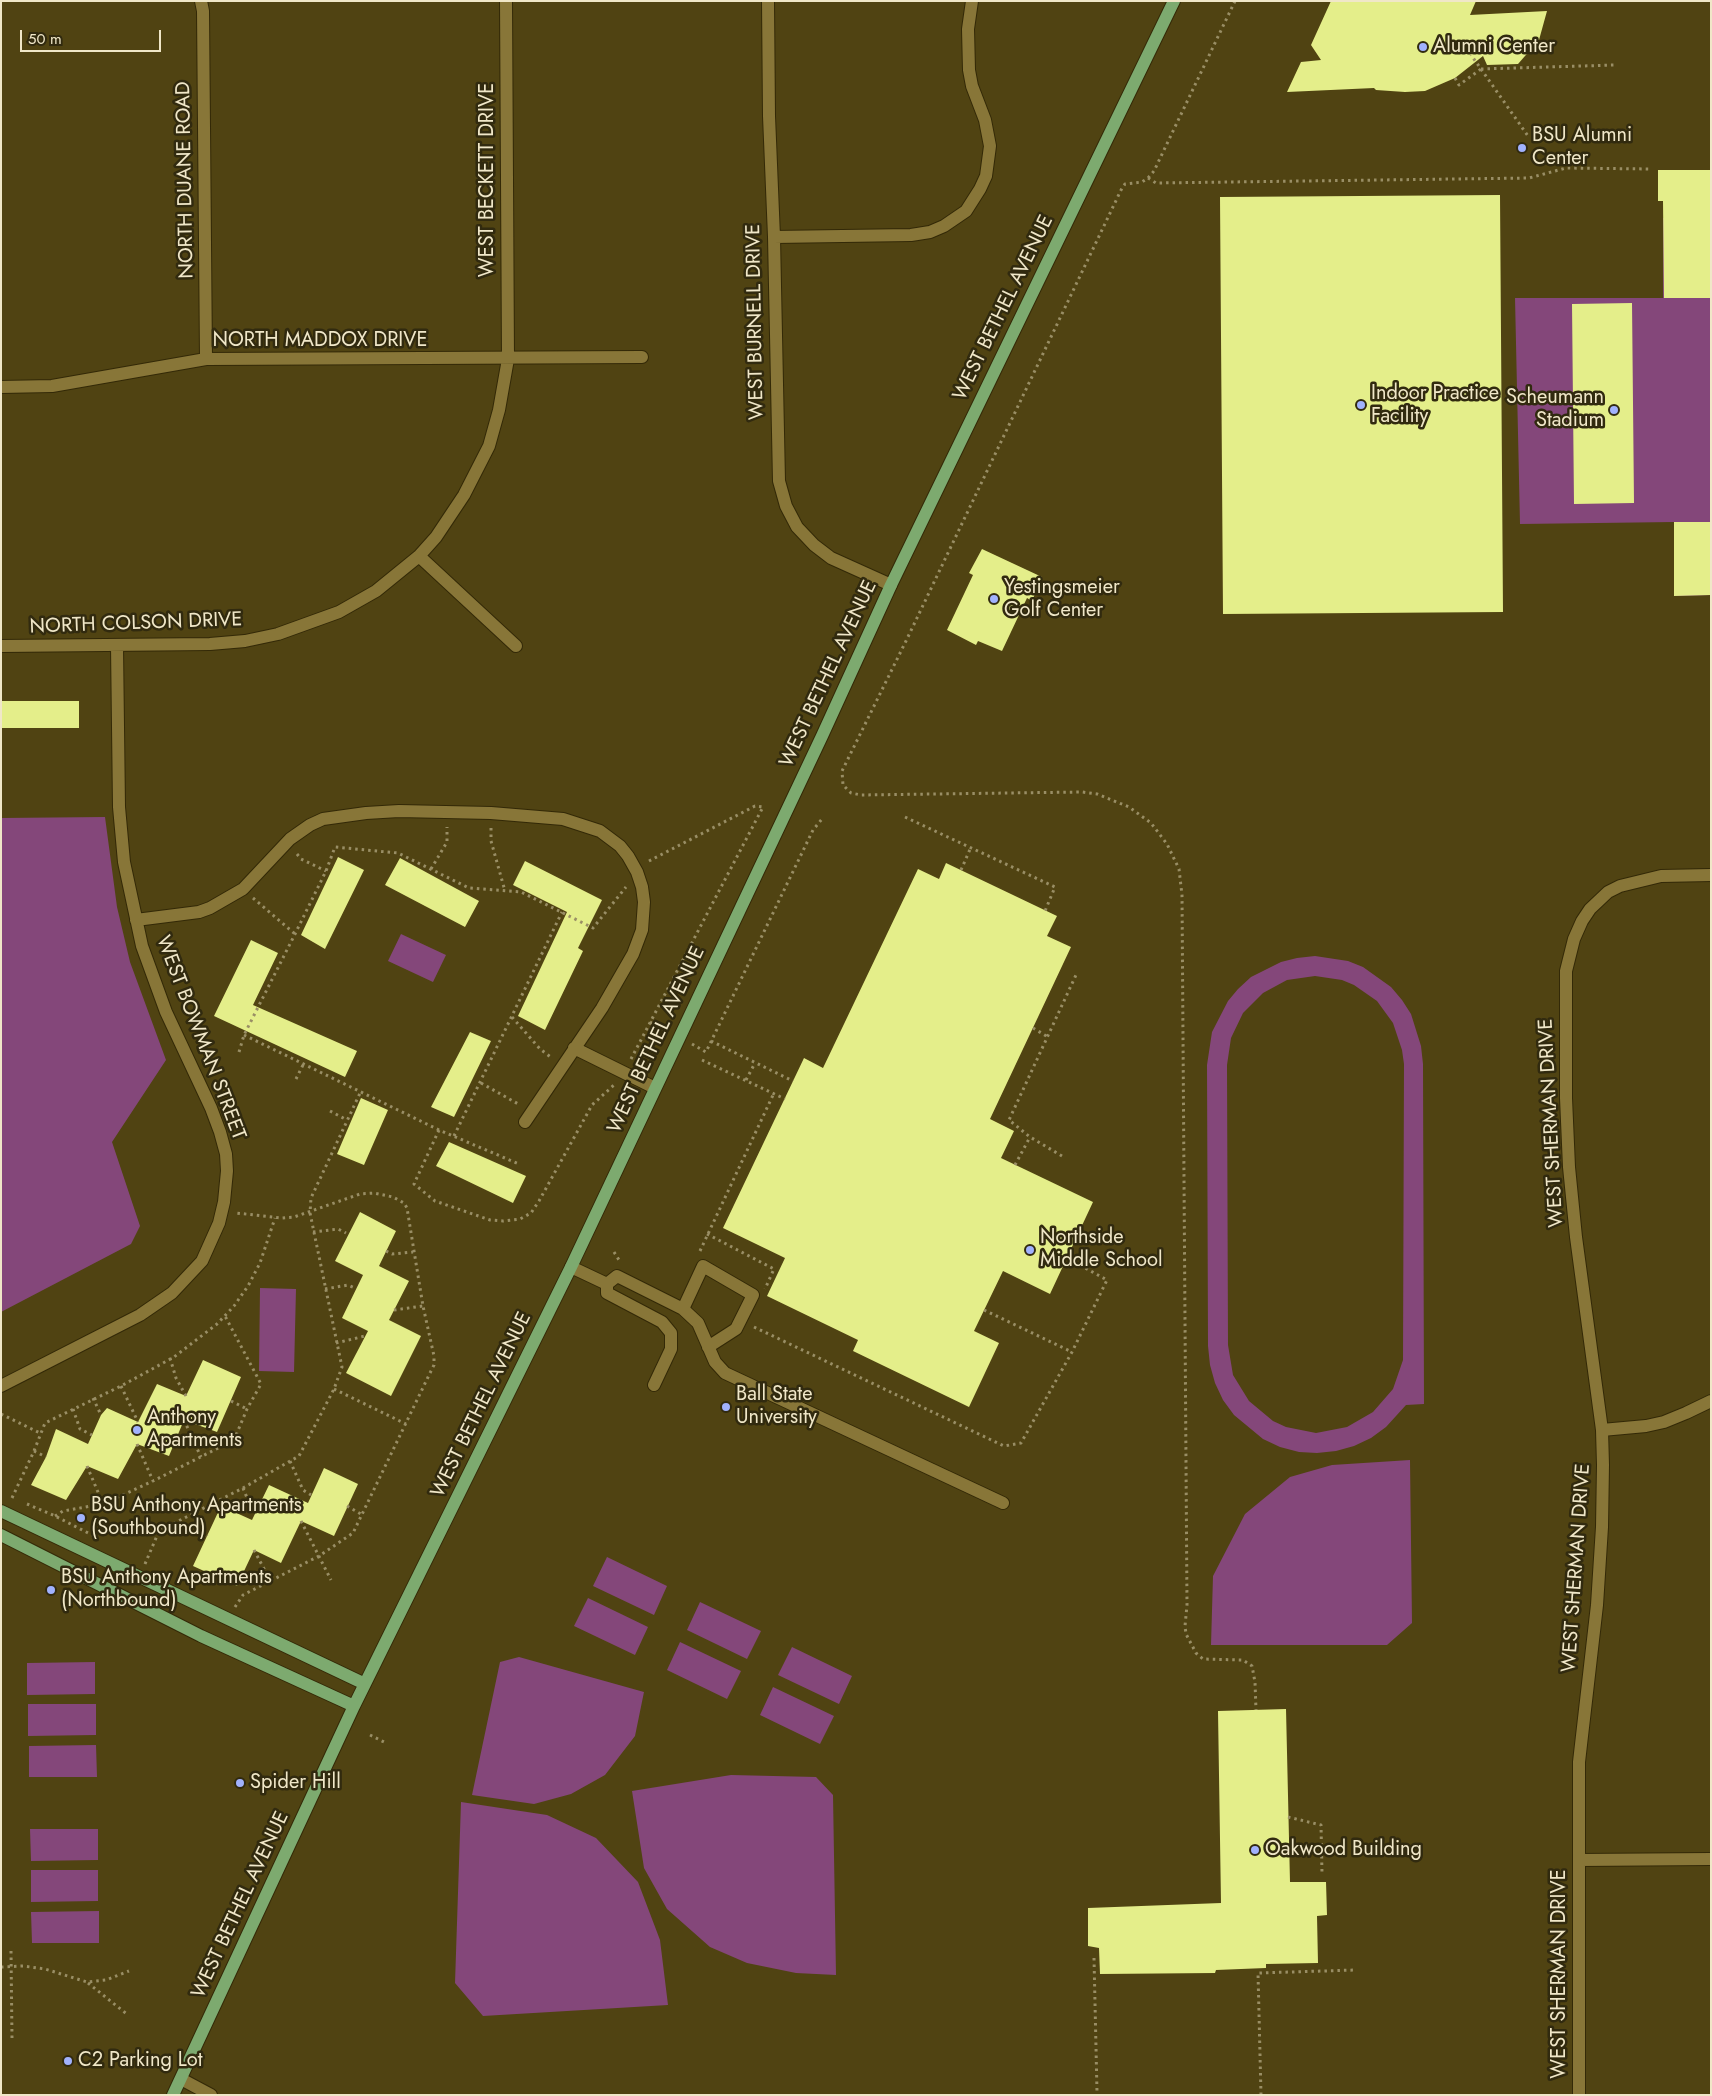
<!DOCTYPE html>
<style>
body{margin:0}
#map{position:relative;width:1712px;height:2096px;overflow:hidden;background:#504312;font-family:Jost,sans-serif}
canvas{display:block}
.frame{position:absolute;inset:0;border:2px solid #f0e7c8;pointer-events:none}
.scale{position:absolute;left:20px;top:30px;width:141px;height:22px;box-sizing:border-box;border:2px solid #f0e7c8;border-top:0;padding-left:6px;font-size:15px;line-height:18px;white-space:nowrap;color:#f0e7c8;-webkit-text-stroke:4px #312a0f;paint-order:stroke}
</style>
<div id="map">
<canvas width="1712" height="2096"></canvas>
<div class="frame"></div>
<div class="scale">50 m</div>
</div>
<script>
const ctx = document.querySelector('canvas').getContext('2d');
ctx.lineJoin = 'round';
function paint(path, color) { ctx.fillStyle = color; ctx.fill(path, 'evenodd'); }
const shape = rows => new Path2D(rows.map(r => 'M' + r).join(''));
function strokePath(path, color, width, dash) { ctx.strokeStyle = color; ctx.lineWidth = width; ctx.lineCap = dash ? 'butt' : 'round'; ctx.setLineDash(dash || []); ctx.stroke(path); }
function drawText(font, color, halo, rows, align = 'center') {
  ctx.font = font + ' Jost,sans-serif'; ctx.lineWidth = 5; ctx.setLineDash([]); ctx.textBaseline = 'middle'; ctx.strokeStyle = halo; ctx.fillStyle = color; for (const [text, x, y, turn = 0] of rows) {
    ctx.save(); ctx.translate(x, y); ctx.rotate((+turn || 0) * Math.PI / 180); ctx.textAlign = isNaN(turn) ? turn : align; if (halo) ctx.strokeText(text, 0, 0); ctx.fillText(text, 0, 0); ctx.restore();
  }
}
const green = shape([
 [1663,218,1711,218,1711,595,1674,596,1674,522,1520,524,1515,298,1663,298],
 [105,817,117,907,130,962,166,1060,112,1142,140,1226,131,1244,1,1312,1,818],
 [401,934,446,955,433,982,388,961],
 [1315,956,1348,961,1363,967,1391,987,1402,1000,1411,1014,1421,1046,1423,1064,1424,1404,1406,1405,1386,1427,1371,1438,1354,1446,1336,1451,1317,1453,1299,1452,1280,1447,1263,1439,1234,1415,1223,1400,1215,1383,1210,1365,1208,1346,1207,1065,1212,1032,1228,1001,1238,989,1251,977,1281,962,1297,958],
 [1315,976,1342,980,1354,985,1377,1001,1393,1023,1402,1050,1404,1064,1403,1360,1393,1389,1373,1412,1347,1427,1316,1433,1286,1427,1273,1421,1249,1401,1233,1375,1228,1345,1227,1065,1231,1038,1243,1013,1263,993,1287,980],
 [260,1288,296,1289,294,1372,259,1371],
 [1410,1460,1412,1623,1387,1645,1211,1645,1213,1576,1245,1514,1290,1477,1332,1465],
 [607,1557,667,1586,654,1615,593,1586],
 [588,1598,648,1627,635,1655,574,1626],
 [700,1602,761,1631,747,1659,687,1630],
 [680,1642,741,1671,727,1699,667,1670],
 [792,1647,852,1676,839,1704,778,1675],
 [519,1657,644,1692,635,1736,605,1775,571,1794,534,1804,472,1795,500,1662],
 [95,1662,95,1694,27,1695,27,1663],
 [773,1687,834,1716,820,1744,760,1715],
 [28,1704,96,1704,96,1735,28,1736],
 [96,1745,97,1777,29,1777,29,1746],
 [731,1775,816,1777,833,1795,836,1975,796,1973,747,1963,710,1947,667,1909,644,1868,632,1791],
 [461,1802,547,1815,596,1838,638,1882,660,1940,668,2005,483,2016,455,1983],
 [30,1829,98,1829,98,1860,31,1861],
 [31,1870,98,1870,98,1901,31,1902],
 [99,1911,99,1943,32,1943,31,1912]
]);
const building = shape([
 [1331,1,1476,1,1470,15,1547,11,1539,40,1518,64,1487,65,1483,56,1455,78,1425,91,1405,92,1376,90,1374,88,1287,92,1301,62,1321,60,1311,45],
 [1658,170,1711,170,1711,298,1664,298,1663,201,1658,201],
 [1500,195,1503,612,1223,614,1220,197],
 [1632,303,1634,503,1574,504,1572,304],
 [1674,522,1711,522,1711,595,1674,596],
 [982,549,1042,577,1032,601,1027,598,1002,651,978,641,976,645,947,630,973,575,969,573],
 [1,701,79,701,79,728,1,728],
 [338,857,364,870,325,949,301,935],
 [400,858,479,901,465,927,385,885],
 [525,861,602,900,578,948,583,951,545,1030,518,1016,567,912,513,885],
 [946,863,1057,916,1047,936,1071,947,990,1119,1014,1131,1001,1158,1093,1202,1050,1294,1003,1271,974,1331,999,1343,969,1407,853,1351,858,1340,767,1296,785,1258,723,1228,804,1058,823,1068,918,869,939,879],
 [251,940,278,953,253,1005,357,1051,345,1077,214,1016],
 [470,1032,491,1041,454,1117,431,1107],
 [361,1098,388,1110,364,1165,337,1154],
 [449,1142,526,1176,513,1203,436,1166],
 [360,1212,396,1231,379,1266,409,1281,389,1320,421,1336,391,1396,346,1373,368,1331,342,1318,363,1275,335,1261],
 [203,1360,241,1377,217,1432,184,1420,169,1456,137,1444,118,1479,87,1466,66,1500,31,1485,46,1457,56,1429,88,1444,101,1415,107,1408,138,1422,157,1384,186,1396],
 [324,1468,358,1484,334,1536,301,1521,281,1563,254,1550,237,1586,193,1566,221,1506,252,1520,269,1485,308,1503],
 [1286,1709,1290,1882,1326,1882,1327,1915,1317,1916,1318,1963,1266,1964,1266,1968,1216,1970,1215,1973,1100,1974,1099,1948,1088,1946,1088,1908,1221,1903,1218,1711]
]);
const path = shape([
 [1235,1,1154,171,1148,178,1142,182,1125,184,1122,188,906,641,842,771,843,785,851,793,861,795,1082,792,1097,794,1129,807,1151,823,1167,844,1179,869,1182,895,1187,1605,1185,1626,1186,1634,1196,1653,1203,1659,1243,1660,1252,1666,1255,1682,1256,1710],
 [1481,69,1615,65],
 [1481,69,1528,136],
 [1455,78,1459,85,1481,69,1471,55],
 [1148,178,1156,183,1529,178,1566,168,1650,169],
 [905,817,1055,887,1045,911],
 [491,828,491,841,505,891],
 [297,854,301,859,326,871],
 [431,869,447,842,447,827],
 [961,870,971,847],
 [253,898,295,934],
 [512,1017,540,1049,552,1058],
 [650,1022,666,1031],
 [1033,1028,1048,1037],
 [244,1035,439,1130,519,1164],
 [711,1041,793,1081],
 [692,1044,706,1052,813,830,822,819],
 [239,1052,244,1035,295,934,326,871,335,847,398,853,469,888,521,892,593,928,626,887],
 [631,1059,763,807,755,806,647,862],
 [702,1060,785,1099],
 [296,1079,304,1063],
 [746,1080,755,1063],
 [481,1083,520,1105],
 [330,1111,347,1120],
 [439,1130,414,1184,435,1201,490,1220,503,1221,520,1219,531,1213,539,1201,592,1105,614,1085],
 [454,1136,562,912],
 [1062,1156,1030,1137,1009,1120,1076,975],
 [1015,1165,1030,1137],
 [313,1232,338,1229,346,1233],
 [707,1234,774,1269,765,1289],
 [386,1251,392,1254,413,1252],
 [700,1251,774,1093],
 [614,1252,619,1260],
 [325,1289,348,1285,355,1288],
 [394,1310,423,1306],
 [984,1310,1072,1352],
 [754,1327,1004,1446,1021,1443,1072,1352,1107,1280,1067,1258],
 [336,1343,365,1336],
 [170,1358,176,1378,186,1396],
 [121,1386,138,1422],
 [334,1389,406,1424],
 [93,1398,101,1415],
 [231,1401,247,1409],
 [73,1409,80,1429,92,1435],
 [1,1414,40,1433],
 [184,1420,201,1457],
 [137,1444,153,1481],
 [34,1451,46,1457],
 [290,1461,303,1490,311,1495],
 [87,1466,103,1504],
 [243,1488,250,1505,257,1510],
 [12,1498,34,1451,45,1423,121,1386,174,1357,217,1324,234,1306,248,1286,260,1263,275,1218],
 [27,1504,55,1516,94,1536],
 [347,1506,361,1514],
 [194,1513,200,1526,207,1536],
 [55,1516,63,1511,103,1504,153,1481,234,1440,247,1409,261,1384,225,1316],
 [301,1521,331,1580],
 [254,1550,270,1580],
 [145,1564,159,1531,243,1488,299,1456,334,1389,342,1367,310,1213,311,1198,361,1091],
 [235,1607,243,1595,319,1556,353,1533,430,1373,434,1365,434,1356,423,1306,407,1208,404,1203,393,1197,374,1193,360,1194,294,1217,282,1218,236,1213],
 [370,1735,384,1742],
 [1288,1817,1321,1825,1322,1874],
 [11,1951,12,2039],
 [1094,1958,1097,2092],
 [1,1967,23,1966,45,1969,87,1982,106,1980,129,1971],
 [88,1983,128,2015],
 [1261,2095,1258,1973,1356,1970]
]);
const minor = shape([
 [201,1,203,11,206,359],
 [768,1,769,116,774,237,779,481,786,506,797,527,814,545,831,558,891,585],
 [774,237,911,235,930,232,944,226,966,211,980,189,986,176,990,146,985,120,972,86,969,70,968,29,972,1],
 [1,387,52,386,206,359,642,357],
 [419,556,516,646],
 [1,646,210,644,245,641,278,634,339,612,376,591,419,556,436,537,464,495,489,446,499,410,508,359,506,1],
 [136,920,199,912,210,908,243,889,290,839,310,825,323,819,366,813,399,811,491,813,563,819,600,831,620,846,628,856,637,872,642,887,644,902,642,930,633,954,602,1008,525,1122],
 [574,1048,655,1088],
 [571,1267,607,1284],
 [607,1284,617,1276,683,1309,698,1323,715,1362,725,1373,1003,1503],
 [607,1284,607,1293,662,1322,671,1333,671,1349,654,1385],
 [683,1309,703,1266,753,1295,736,1329,708,1347],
 [1,1386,140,1315,172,1293,202,1261,219,1223,224,1202,227,1171,226,1154,220,1132,211,1108,166,1012,142,946,124,862,119,807,117,646],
 [1602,1430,1646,1426,1664,1422,1686,1413,1711,1401],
 [1579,1860,1711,1859],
 [181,2079,211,2095],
 [1579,2095,1579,1762,1597,1605,1602,1527,1603,1465,1602,1430,1576,1237,1569,1167,1566,1098,1566,971,1574,939,1582,921,1590,909,1608,892,1620,886,1661,876,1711,875]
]);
const major = shape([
 [1,1511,365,1684],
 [1,1535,201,1636,354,1706],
 [173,2095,354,1706,571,1267,822,736,891,585,1174,1]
]);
const markers = [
 [1423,47,5,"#a1b2fd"],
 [1522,148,5,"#a1b2fd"],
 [1361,405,5,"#a1b2fd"],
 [1614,410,5,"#a1b2fd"],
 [994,599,5,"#a1b2fd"],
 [1030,1250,5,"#a1b2fd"],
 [726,1407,5,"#a1b2fd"],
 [137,1430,5,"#a1b2fd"],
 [81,1518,5,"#a1b2fd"],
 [51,1590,5,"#a1b2fd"],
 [240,1783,5,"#a1b2fd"],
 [1255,1850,5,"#a1b2fd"],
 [68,2061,5,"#a1b2fd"]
];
const poiNames = [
 ["Alumni Center",1433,47],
 ["BSU Alumni",1532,136],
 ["Center",1532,159],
 ["Indoor Practice",1371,394],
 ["Facility",1371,417],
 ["Scheumann",1604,398,"right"],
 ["Stadium",1604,421,"right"],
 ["Yestingsmeier",1004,588],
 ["Golf Center",1004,611],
 ["Northside",1040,1238],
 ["Middle School",1040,1261],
 ["Ball State",736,1395],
 ["University",736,1418],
 ["Anthony",147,1418],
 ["Apartments",147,1441],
 ["BSU Anthony Apartments",91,1506],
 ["(Southbound)",91,1529],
 ["BSU Anthony Apartments",61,1578],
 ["(Northbound)",61,1601],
 ["Spider Hill",250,1783],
 ["Oakwood Building",1265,1850],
 ["C2 Parking Lot",78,2061]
];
const streetNames = [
 ["NORTH DUANE ROAD",186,180,-91],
 ["WEST BECKETT DRIVE",488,180,-90],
 ["WEST BETHEL AVENUE",1004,308,-64],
 ["WEST BURNELL DRIVE",756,322,-91],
 ["NORTH MADDOX DRIVE",320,341],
 ["NORTH COLSON DRIVE",136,624,-2],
 ["WEST BETHEL AVENUE",829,674,-65],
 ["WEST BOWMAN STREET",200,1038,69],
 ["WEST BETHEL AVENUE",657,1040,-65],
 ["WEST SHERMAN DRIVE",1552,1123,-93],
 ["WEST BETHEL AVENUE",482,1405,-64],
 ["WEST SHERMAN DRIVE",1577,1568,-86],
 ["WEST BETHEL AVENUE",241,1905,-65],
 ["WEST SHERMAN DRIVE",1560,1974,-90]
];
paint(green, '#84477a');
paint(building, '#e4ee8a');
strokePath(minor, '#332907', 14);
strokePath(major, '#332907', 14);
strokePath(path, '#998e65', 3, [2.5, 4]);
strokePath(minor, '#887638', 12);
strokePath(major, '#7daa6f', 12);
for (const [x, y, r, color] of markers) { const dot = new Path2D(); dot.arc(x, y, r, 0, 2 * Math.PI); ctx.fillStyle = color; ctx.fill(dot); strokePath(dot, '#312a0f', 2); }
drawText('20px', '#f0e7c8', '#312a0f', poiNames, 'left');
drawText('20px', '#f0e7c8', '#312a0f', streetNames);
</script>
